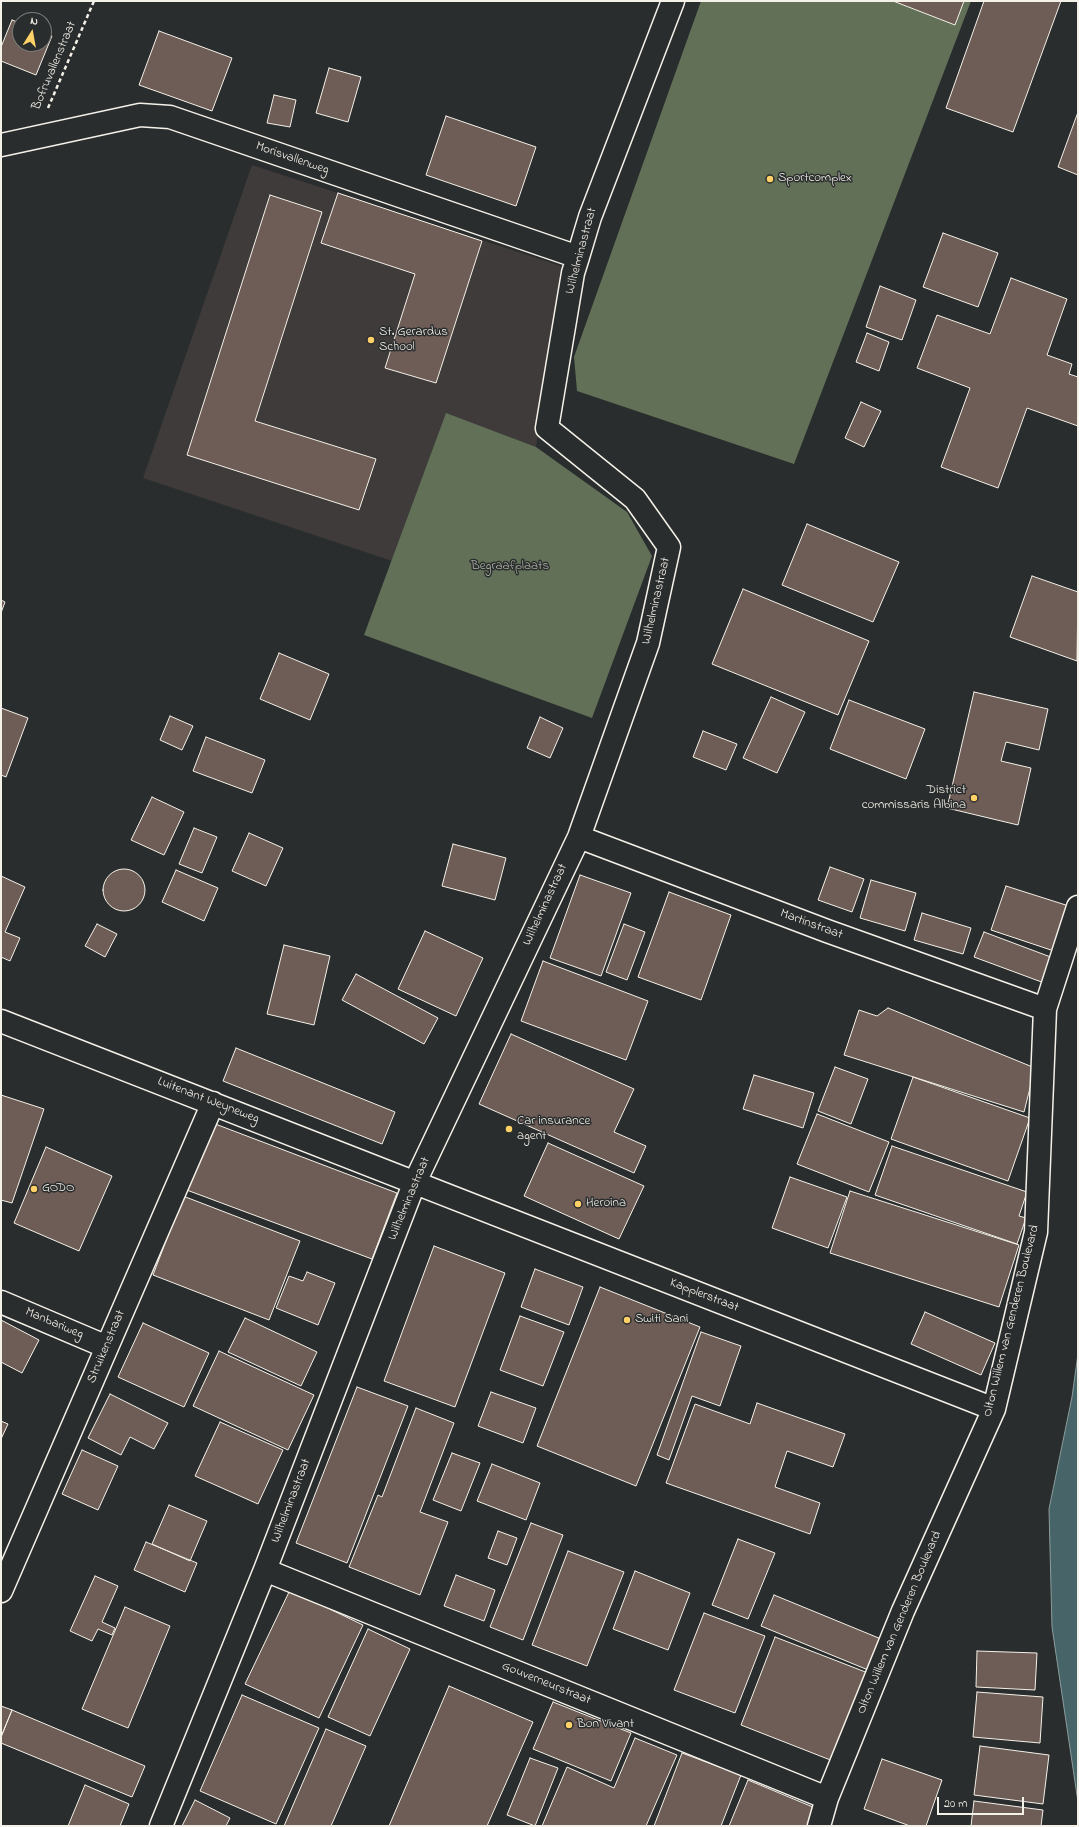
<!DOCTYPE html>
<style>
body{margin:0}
#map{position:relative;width:1079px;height:1827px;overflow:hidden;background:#2a2d2e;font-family:"Indie Flower",sans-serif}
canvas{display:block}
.frame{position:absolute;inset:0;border:2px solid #f4f1e8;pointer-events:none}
.north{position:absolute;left:12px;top:12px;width:40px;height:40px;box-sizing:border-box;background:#2a2d2e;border:1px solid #7b7b78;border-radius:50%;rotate:11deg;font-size:11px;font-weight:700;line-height:16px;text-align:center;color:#f4f1e8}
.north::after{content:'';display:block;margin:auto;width:14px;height:18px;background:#ffd166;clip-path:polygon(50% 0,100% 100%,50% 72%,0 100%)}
.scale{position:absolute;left:937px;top:1797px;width:87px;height:18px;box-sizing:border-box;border:2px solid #f4f1e8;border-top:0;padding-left:5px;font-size:12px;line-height:14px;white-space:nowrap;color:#f4f1e8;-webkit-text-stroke:3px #2a2d2e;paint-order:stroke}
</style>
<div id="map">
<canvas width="1079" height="1827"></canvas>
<div class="frame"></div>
<div class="north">N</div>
<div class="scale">20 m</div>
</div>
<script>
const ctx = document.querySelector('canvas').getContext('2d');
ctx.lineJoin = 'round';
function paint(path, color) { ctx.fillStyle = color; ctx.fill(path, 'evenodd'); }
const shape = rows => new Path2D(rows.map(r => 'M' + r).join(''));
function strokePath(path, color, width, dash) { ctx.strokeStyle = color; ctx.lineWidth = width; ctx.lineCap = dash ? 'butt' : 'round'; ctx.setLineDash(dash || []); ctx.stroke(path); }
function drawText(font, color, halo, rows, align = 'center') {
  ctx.font = font + ' "Indie Flower",sans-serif'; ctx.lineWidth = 3; ctx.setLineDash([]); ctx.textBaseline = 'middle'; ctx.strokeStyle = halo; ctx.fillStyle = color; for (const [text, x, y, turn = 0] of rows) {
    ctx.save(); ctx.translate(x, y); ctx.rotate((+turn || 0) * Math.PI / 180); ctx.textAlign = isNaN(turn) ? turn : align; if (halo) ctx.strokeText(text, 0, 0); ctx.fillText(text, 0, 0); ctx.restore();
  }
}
const built = shape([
 [252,165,561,266,536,447,446,414,392,561,143,478]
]);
const green = shape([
 [701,1,971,1,794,464,577,391,574,357],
 [446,413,536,447,627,512,652,556,592,718,364,635]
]);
const water = shape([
 [1078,1354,1078,1802,1052,1627,1049,1509,1072,1397,1078,1354]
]);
const building = shape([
 [893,1,964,1,955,25,893,1],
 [984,1,1061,1,1013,132,946,108,984,1],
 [12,20,20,23,20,44,44,44,44,33,52,36,36,75,1,61,1,47,12,20],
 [159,31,232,58,212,111,139,85,159,31],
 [329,68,361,77,348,122,316,113,329,68],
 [274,95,296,100,290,127,267,123,274,95],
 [1078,112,1078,175,1058,167,1078,112],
 [446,116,536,147,516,206,426,175,446,116],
 [338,193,482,241,436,383,385,368,415,274,321,243,338,193],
 [270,195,322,212,255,421,376,459,359,510,187,455,270,195],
 [943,233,998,253,978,307,923,287,943,233],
 [1011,278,1067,299,1047,355,1072,364,1069,374,1078,377,1078,426,1027,408,998,488,941,467,970,388,917,368,937,315,990,334,1011,278],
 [880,286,916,300,902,340,866,327,880,286],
 [867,333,889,342,879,371,856,362,867,333],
 [861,402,881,411,864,447,845,438,861,402],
 [807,524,899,562,873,622,782,585,807,524],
 [1032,576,1078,592,1077,661,1010,637,1032,576],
 [743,589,869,641,838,715,712,664,743,589],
 [1,600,5,602,1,613,1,600],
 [279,653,329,674,310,720,260,699,279,653],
 [974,692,1048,709,1039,750,1006,742,1001,761,1031,768,1018,825,947,808,974,692],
 [771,697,805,712,777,773,743,758,771,697],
 [849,700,925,729,906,779,830,749,849,700],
 [1,708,28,718,6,777,1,775,1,708],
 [170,716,193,726,182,750,160,740,170,716],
 [540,717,563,728,550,758,527,748,540,717],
 [703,731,737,744,726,770,693,757,703,731],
 [206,737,265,760,252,793,193,771,206,737],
 [152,797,184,812,164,855,131,840,152,797],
 [194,828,217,837,202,873,179,864,194,828],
 [249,833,283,848,266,886,232,871,249,833],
 [453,844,506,858,495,900,442,886,453,844],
 [830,867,864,879,852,912,818,900,830,867],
 '103 890a21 21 0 1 1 42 0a21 21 0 1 1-42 0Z',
 [176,870,218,888,204,921,162,902,176,870],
 [580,875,631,893,601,976,550,958,580,875],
 [1,876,25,887,5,932,20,938,10,961,1,957,1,876],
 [871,880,916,893,905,931,860,918,871,880],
 [1006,886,1072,907,1057,952,991,930,1006,886],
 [669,892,731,915,701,1000,638,977,669,892],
 [922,913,971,928,963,954,914,940,922,913],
 [97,924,117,934,105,957,85,946,97,924],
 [624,924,645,932,627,980,606,972,624,924],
 [425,931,483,958,456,1016,398,989,425,931],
 [984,932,1056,959,1047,984,974,957,984,932],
 [284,945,330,956,314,1025,267,1014,284,945],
 [543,961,648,1001,626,1060,521,1021,543,961],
 [356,974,438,1018,424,1044,342,1000,356,974],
 [888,1008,1035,1068,1024,1112,844,1055,859,1010,877,1016,888,1008],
 [511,1034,634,1089,614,1132,646,1146,634,1173,479,1104,511,1034],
 [236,1048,395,1112,382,1144,223,1081,236,1048],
 [835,1067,868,1079,851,1124,818,1111,835,1067],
 [754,1075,814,1093,803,1128,743,1109,754,1075],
 [913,1077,1030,1118,1008,1181,891,1139,913,1077],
 [1,1095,44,1109,12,1203,1,1200,1,1095],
 [817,1114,889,1142,869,1192,797,1164,817,1114],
 [210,1122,397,1193,372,1259,184,1189,210,1122],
 [548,1143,644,1186,619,1239,524,1196,548,1143],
 [892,1146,1027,1192,1019,1216,1026,1218,1017,1244,875,1195,892,1146],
 [46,1147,112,1176,79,1251,14,1223,46,1147],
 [790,1177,847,1197,828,1248,772,1228,790,1177],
 [850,1191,1019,1245,999,1307,830,1253,850,1191],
 [183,1196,300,1241,269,1320,153,1275,183,1196],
 [434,1246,505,1273,455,1407,384,1381,434,1246],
 [535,1269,583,1287,569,1325,521,1307,535,1269],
 [307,1272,335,1283,318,1325,276,1308,289,1276,303,1281,307,1272],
 [600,1287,700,1327,636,1486,537,1446,600,1287],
 [925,1312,995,1343,981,1375,911,1344,925,1312],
 [520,1316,564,1332,543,1386,500,1370,520,1316],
 [245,1318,317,1352,301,1386,228,1352,245,1318],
 [1,1320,39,1340,22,1373,1,1362,1,1320],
 [143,1323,209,1353,184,1407,118,1377,143,1323],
 [701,1332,741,1346,720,1406,692,1396,669,1460,657,1455,701,1332],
 [219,1351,314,1395,288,1450,193,1406,219,1351],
 [357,1387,408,1406,347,1563,296,1543,357,1387],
 [491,1392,536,1408,523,1443,478,1426,491,1392],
 [110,1394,168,1423,154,1449,130,1437,121,1455,88,1438,110,1394],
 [757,1403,845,1434,833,1467,787,1451,775,1487,820,1503,810,1534,666,1483,695,1404,750,1424,757,1403],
 [416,1408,454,1423,420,1512,448,1522,420,1595,349,1567,378,1495,382,1497,416,1408],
 [1,1421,8,1424,1,1439,1,1421],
 [220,1422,283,1450,258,1504,195,1476,220,1422],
 [82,1450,118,1466,98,1510,62,1494,82,1450],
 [452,1453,480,1463,461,1511,433,1500,452,1453],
 [492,1464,540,1483,526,1520,477,1501,492,1464],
 [169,1505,207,1521,190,1561,152,1544,169,1505],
 [531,1523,563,1535,523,1640,490,1627,531,1523],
 [498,1531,517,1538,507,1565,488,1558,498,1531],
 [738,1539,775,1553,748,1619,712,1605,738,1539],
 [146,1542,197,1563,185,1592,134,1570,146,1542],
 [568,1551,624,1572,587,1666,532,1645,568,1551],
 [635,1571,690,1593,668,1650,613,1629,635,1571],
 [456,1575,495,1590,484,1621,444,1606,456,1575],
 [95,1576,118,1586,102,1622,115,1628,112,1635,98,1629,92,1641,70,1631,95,1576],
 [290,1590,363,1625,319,1718,245,1684,290,1590],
 [774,1595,886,1641,873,1672,761,1626,774,1595],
 [125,1607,170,1626,128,1728,82,1709,125,1607],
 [704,1613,765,1636,735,1713,674,1690,704,1613],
 [368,1629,410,1649,370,1736,328,1717,368,1629],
 [775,1637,868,1673,833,1761,741,1725,775,1637],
 [977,1651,1037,1653,1035,1690,976,1687,977,1651],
 [449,1686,533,1722,487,1826,389,1826,449,1686],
 [977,1692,1043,1697,1040,1743,973,1737,977,1692],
 [242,1695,319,1728,276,1824,200,1791,242,1695],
 [553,1702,631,1733,611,1781,533,1749,553,1702],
 [1,1706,12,1710,1,1737,1,1706],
 [12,1710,145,1766,132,1797,1,1743,1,1737,12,1710],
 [326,1729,366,1746,331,1826,284,1826,326,1729],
 [635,1738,677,1755,646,1826,542,1826,567,1767,614,1788,635,1738],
 [980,1746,1049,1755,1043,1804,974,1795,980,1746],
 [682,1753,741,1775,721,1826,654,1826,682,1753],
 [530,1758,558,1768,535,1826,507,1815,530,1758],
 [882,1759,942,1780,926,1826,910,1826,864,1809,882,1759],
 [748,1780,820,1810,814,1826,729,1826,748,1780],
 [85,1785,129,1804,120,1826,68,1826,85,1785],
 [195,1800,230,1818,226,1826,182,1826,195,1800],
 [974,1801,1043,1810,1041,1826,971,1826,974,1801]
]);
const path = shape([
 [48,108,94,1]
]);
const minor = shape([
 [1,145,140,115,170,117,578,257],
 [579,837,827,931,1045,1009],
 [1,1021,994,1409],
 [1,1302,107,1347],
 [265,1570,827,1798],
 [1,1591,213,1103],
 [161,1826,265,1570,414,1184,579,837,648,643,669,547,635,499,547,428,573,273,578,257,590,217,673,1],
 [819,1826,827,1798,903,1611,994,1409,1036,1232,1045,1009,1078,907]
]);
const markers = [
 [770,179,4,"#ffd166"],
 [371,340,4,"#ffd166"],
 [974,798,4,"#ffd166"],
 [509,1129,4,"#ffd166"],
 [34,1189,4,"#ffd166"],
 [578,1204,4,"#ffd166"],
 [627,1320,4,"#ffd166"],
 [569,1725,4,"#ffd166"]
];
const streetNames = [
 ["Bofruvallenstraat",55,66,-67],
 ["Morisvallenweg",292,159,19],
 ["Wilhelminastraat",582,251,-75],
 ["Wilhelminastraat",657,601,-77],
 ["Wilhelminastraat",546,905,-65],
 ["Martinstraat",811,925,20],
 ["Luitenant Weyneweg",208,1101,21],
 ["Wilhelminastraat",410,1199,-67],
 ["Kapplerstraat",704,1296,21],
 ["Olton Willem van Genderen Boulevard",1012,1321,-76],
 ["Manbariweg",54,1324,23],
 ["Struikenstraat",107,1347,-67],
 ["Wilhelminastraat",292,1501,-69],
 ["Olton Willem van Genderen Boulevard",900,1623,-67],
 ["Gouverneurstraat",546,1684,22]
];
const poiNames = [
 ["Sportcomplex",778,179],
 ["St. Gerardus",379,333],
 ["School",379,348],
 ["District",966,791,"right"],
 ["commissaris Albina",966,806,"right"],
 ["Car insurance",517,1122],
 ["agent",517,1137],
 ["GODO",42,1189],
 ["Heroina",586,1204],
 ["Switi Sani",635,1320],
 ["Bon Vivant",577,1725]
];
const parkNames = [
 ["Begraafplaats",510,567]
];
paint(built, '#3e3b3a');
paint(green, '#617057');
paint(water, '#476569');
strokePath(water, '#8c9d9c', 1);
paint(building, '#6e5d56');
strokePath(building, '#f4f1e8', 1);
strokePath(minor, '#f4f1e8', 25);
strokePath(path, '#f4f1e8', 2.5, [4, 3]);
strokePath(minor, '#2a2d2e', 22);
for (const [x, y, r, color] of markers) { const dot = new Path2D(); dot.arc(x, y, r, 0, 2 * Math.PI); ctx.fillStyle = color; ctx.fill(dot); strokePath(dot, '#2a2d2e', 1.5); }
drawText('13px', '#f4f1e8', '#2a2d2e', streetNames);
drawText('13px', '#f4f1e8', '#2a2d2e', poiNames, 'left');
drawText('13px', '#b2b7a7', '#2a2d2e', parkNames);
</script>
